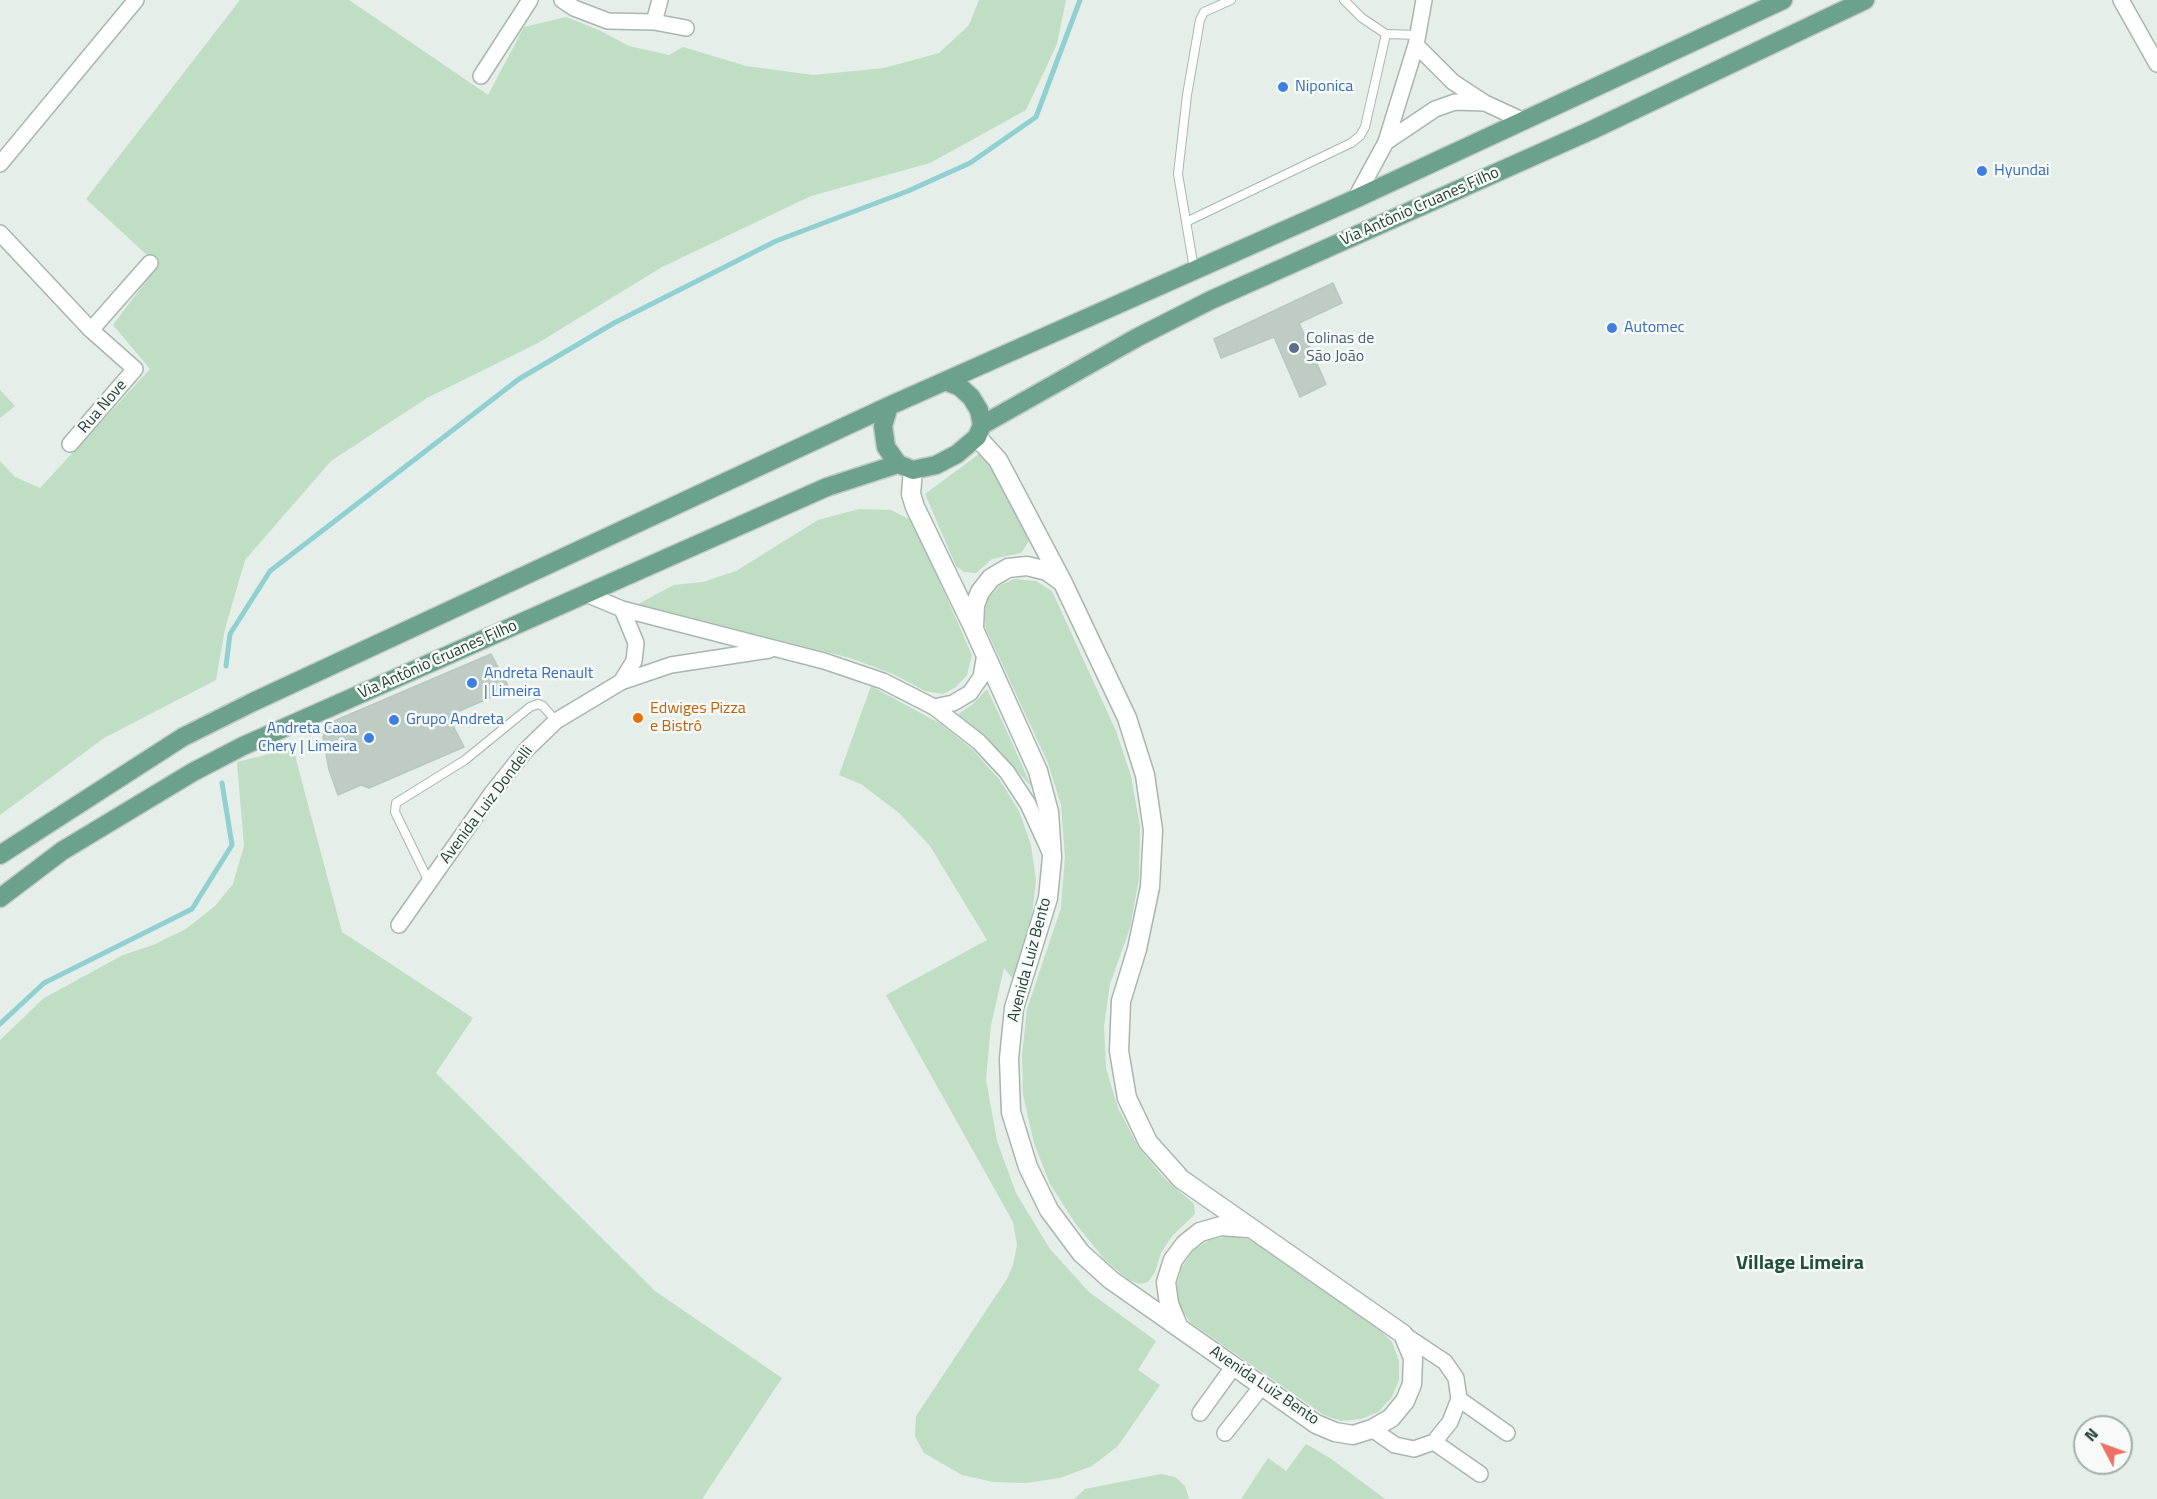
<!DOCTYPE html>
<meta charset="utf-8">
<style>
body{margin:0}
#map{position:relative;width:2157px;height:1499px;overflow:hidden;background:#e5eee9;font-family:"Titillium Web",sans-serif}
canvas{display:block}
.north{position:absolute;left:2073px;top:1415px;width:60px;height:60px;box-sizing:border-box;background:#f6faf8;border:2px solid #a2b0aa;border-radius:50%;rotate:311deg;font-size:16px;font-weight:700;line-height:24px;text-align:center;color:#254034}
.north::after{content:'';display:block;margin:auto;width:21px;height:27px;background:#ed7165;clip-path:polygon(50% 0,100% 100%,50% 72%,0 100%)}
</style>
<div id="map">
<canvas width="2157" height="1499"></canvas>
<div class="north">N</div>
</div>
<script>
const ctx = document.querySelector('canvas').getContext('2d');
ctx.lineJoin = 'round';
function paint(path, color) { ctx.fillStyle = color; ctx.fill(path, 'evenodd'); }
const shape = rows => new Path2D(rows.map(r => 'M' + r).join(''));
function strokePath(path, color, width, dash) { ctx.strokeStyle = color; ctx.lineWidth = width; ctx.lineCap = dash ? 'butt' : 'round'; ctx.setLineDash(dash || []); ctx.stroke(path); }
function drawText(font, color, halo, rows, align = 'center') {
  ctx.font = font + ' "Titillium Web",sans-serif'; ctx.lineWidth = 5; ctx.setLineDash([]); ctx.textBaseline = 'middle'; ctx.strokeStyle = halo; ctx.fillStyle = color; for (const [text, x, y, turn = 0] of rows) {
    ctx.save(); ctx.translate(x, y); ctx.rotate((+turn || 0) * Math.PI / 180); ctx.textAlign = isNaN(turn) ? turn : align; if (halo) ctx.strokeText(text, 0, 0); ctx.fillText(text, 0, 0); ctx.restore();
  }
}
const green = shape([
 [240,0,349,0,488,95,524,27,566,17,601,31,629,46,669,55,683,47,746,66,813,75,884,68,939,53,969,25,979,0,1066,0,1057,44,1026,110,930,163,811,196,662,267,538,343,427,398,331,461,245,560,225,629,216,680,104,738,0,815,0,461,15,477,40,488,150,369,113,325,158,265,86,199],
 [0,390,15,406,0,418],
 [987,448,1029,541,1021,553,992,559,976,573,964,572,956,566,925,494],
 [859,509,891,510,913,521,972,655,967,675,956,687,943,694,925,691,893,674,850,658,638,604,674,585,703,582,736,571,818,520],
 [1015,579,1036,581,1052,591,1116,731,1131,776,1140,827,1139,879,1130,928,1110,984,1104,1026,1106,1068,1118,1108,1139,1148,1165,1179,1194,1204,1195,1214,1172,1236,1161,1253,1155,1272,1148,1282,1140,1284,1129,1280,1105,1260,1075,1223,1050,1184,1034,1143,1023,1095,1022,1055,1027,1009,1061,908,1065,857,1061,805,1048,763,986,629,984,614,988,599,1000,585],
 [871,686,941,724,972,749,999,779,1019,811,1031,845,1036,881,1032,914,1013,979,1004,968,991,1025,986,1079,997,1141,1016,1193,1050,1249,1089,1292,1156,1341,1138,1370,1160,1385,1118,1446,1092,1466,1060,1478,1026,1483,993,1482,962,1475,924,1453,915,1436,916,1416,1007,1279,1013,1265,1017,1245,1013,1222,886,995,987,940,930,846,899,813,861,784,839,775],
 [987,689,1009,736,1032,788,1001,752,957,715,973,704],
 [293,748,342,932,473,1018,436,1073,655,1291,782,1378,702,1499,0,1499,0,1040,44,998,123,955,153,945,186,929,215,906,233,884,244,846,237,762],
 [1229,1236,1251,1240,1377,1327,1392,1342,1399,1361,1399,1380,1392,1397,1378,1412,1361,1419,1341,1421,1324,1415,1191,1323,1179,1306,1177,1285,1182,1267,1193,1251,1209,1240],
 [1306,1444,1330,1458,1385,1499,1241,1499,1268,1458,1286,1471],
 [1161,1474,1175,1477,1185,1486,1189,1499,1074,1499,1085,1489]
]);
const stream = shape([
 [226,666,230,634,270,571,519,379,614,323,776,241,908,191,970,163,1036,117,1080,0],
 [0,1024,44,983,192,909,232,845,222,783]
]);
const building = shape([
 [1333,283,1342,303,1299,323,1326,384,1300,397,1274,337,1221,358,1214,339,1333,283],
 [491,654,510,689,448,716,464,747,369,788,361,785,338,795,329,770,323,737,327,724,491,654]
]);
const service = shape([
 [1344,0,1362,18,1386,34,1418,35],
 [1186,222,1351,143,1360,136,1365,127,1386,34],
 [1194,269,1178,174,1187,95,1200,20,1204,12,1231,0],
 [429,882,395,812,396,803,465,760,530,707,538,704,543,706,556,721]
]);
const minor = shape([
 [562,0,574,8,608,21,654,22,686,28],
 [2121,0,2157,64],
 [654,22,660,0],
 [1416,45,1453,82,1485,103,1524,121],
 [481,76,530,0],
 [1386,142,1435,109,1455,102,1485,103],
 [0,164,136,0],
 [1355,199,1386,142,1416,45,1424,0],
 [0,233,91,330,135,369,70,444],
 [91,330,150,263],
 [586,594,622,609,824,661,883,681,934,707,979,742,1007,772,1028,804,1050,852],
 [621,682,634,661,636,643,622,609],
 [934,707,953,703,970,693,981,677,985,654],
 [399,925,492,793,527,749,556,721,621,682,671,665,769,650],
 [1459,1399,1507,1433],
 [1200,1413,1234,1366],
 [1372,1429,1395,1445,1414,1449,1434,1442,1450,1422,1459,1399,1456,1378,1445,1362,1403,1334],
 [1225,1433,1262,1386],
 [1434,1442,1480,1474]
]);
const tertiary = shape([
 [913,470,911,494,915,507,973,627,1038,771,1049,812,1052,857,1048,898,1014,1008,1009,1059,1011,1112,1028,1167,1049,1210,1081,1253,1111,1280,1316,1424,1335,1432,1353,1435,1372,1429,1391,1418,1405,1401,1412,1384,1413,1358,1403,1334,1181,1179,1148,1142,1127,1098,1119,1051,1121,1001,1137,949,1150,887,1153,830,1145,775,1127,718,1063,583,998,460,977,437],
 [974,627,975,605,980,592,991,578,1008,568,1027,566,1047,571,1062,582],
 [1179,1328,1169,1304,1166,1282,1173,1260,1185,1244,1200,1232,1221,1226,1247,1228]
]);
const primary = shape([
 [889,406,883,426,886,447,898,464,913,470,936,465,957,454,977,437,982,425,979,410,971,397,960,387,945,381],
 [982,425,1138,337,1211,300,1592,130,1865,0],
 [0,855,183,737,253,702,889,406,1355,199,1783,0],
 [0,898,62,851,193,772,243,746,827,487,898,464]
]);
const markers = [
 [1283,87,6,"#3f7fe0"],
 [1982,171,6,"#3f7fe0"],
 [1612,328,6,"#3f7fe0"],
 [1294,348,6,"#5c6f8a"],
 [472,683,6,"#3f7fe0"],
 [638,718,6,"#e8710a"],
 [394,720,6,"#3f7fe0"],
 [369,738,6,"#3f7fe0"]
];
const shopNames = [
 ["Niponica",1295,87],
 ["Hyundai",1994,171],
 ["Automec",1624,328],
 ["Andreta Renault",484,674],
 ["| Limeira",484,692],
 ["Grupo Andreta",406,720],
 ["Andreta Caoa",357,729,"right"],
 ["Chery | Limeira",357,747,"right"]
];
const streetNames = [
 ["Via Antônio Cruanes Filho",1420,207,-24],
 ["Rua Nove",103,407,-49],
 ["Via Antônio Cruanes Filho",438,660,-24],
 ["Avenida Luiz Dondelli",487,805,-53],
 ["Avenida Luiz Bento",1030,960,-75],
 ["Avenida Luiz Bento",1264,1386,34]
];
const serviceNames = [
 ["Colinas de",1306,339],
 ["São João",1306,357]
];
const foodNames = [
 ["Edwiges Pizza",650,709],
 ["e Bistrô",650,727]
];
const quarterNames = [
 ["Village Limeira",1800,1264]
];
paint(green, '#bfdec3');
strokePath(stream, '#90d0d0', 5);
paint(building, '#beccc4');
strokePath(building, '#b8c8bf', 1.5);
strokePath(service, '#a8b6af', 10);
strokePath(minor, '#a8b6af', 18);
strokePath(tertiary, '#a8b6af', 21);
strokePath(primary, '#c2cac6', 21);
strokePath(service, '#fff', 8);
strokePath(minor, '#fff', 15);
strokePath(tertiary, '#fff', 18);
strokePath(primary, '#6ca28c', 18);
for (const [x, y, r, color] of markers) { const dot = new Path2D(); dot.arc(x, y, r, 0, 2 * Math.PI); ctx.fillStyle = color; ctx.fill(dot); strokePath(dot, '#f6faf8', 2); }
drawText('16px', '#366cbe', '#f6faf8', shopNames, 'left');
drawText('16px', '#254034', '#f6faf8', streetNames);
drawText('16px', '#4e5e75', '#f6faf8', serviceNames, 'left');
drawText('16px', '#c56008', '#f6faf8', foodNames, 'left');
drawText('bold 20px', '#21513e', '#f6faf8', quarterNames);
</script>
